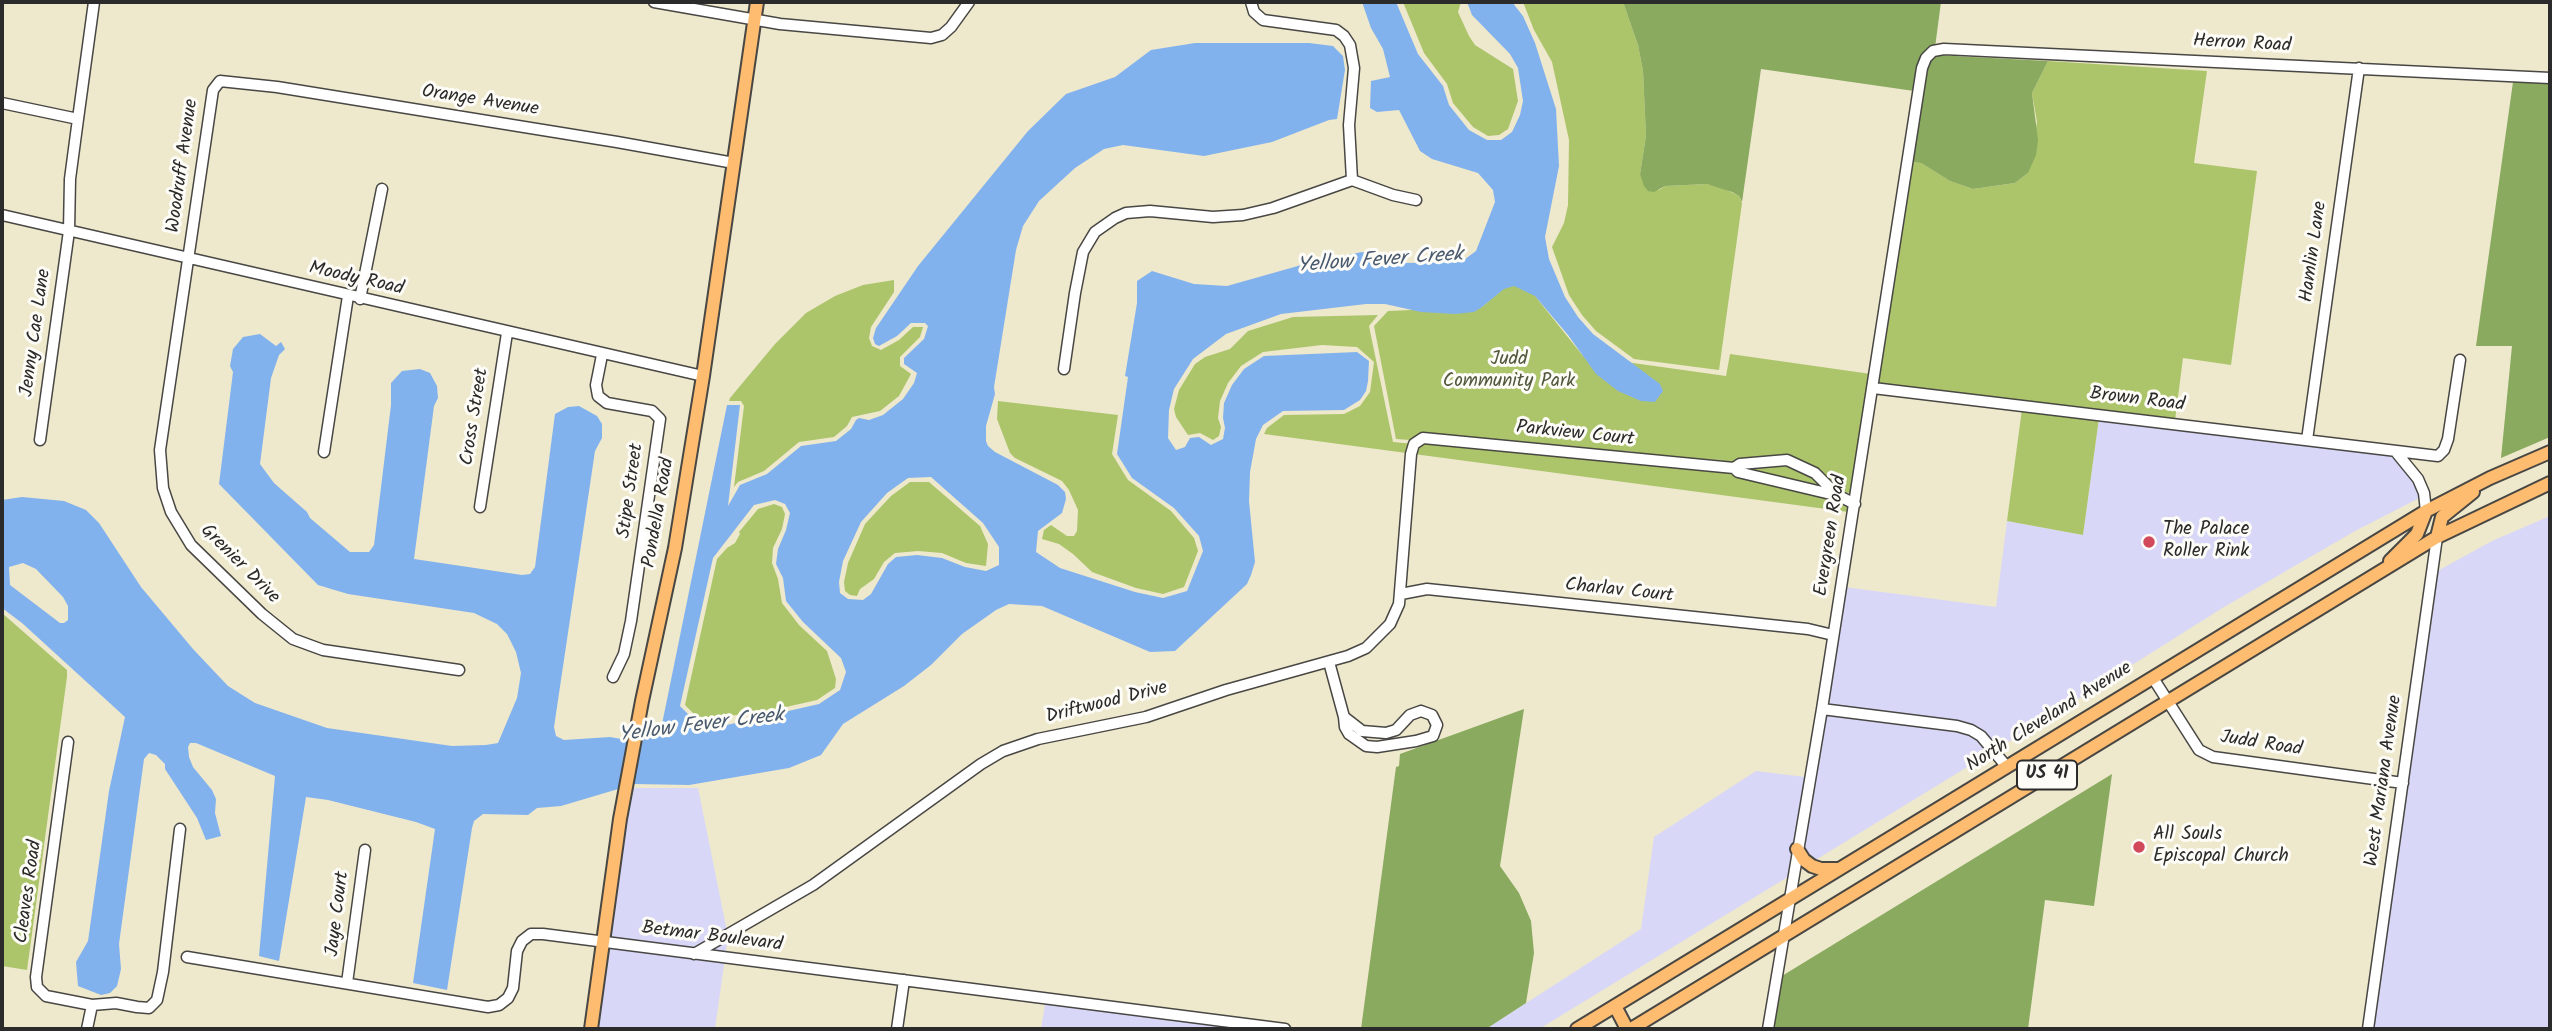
<!DOCTYPE html>
<style>
body{margin:0}
#map{position:relative;width:2552px;height:1031px;overflow:hidden;background:#eee8cd;font-family:Kalam,sans-serif}
canvas{display:block}
.frame{position:absolute;inset:0;border:4px solid #2b2b2b;pointer-events:none}
</style>
<div id="map">
<canvas width="2552" height="1031"></canvas>
<div class="frame"></div>
</div>
<script>
const ctx = document.querySelector('canvas').getContext('2d');
ctx.lineJoin = 'round';
function paint(path, color) { ctx.fillStyle = color; ctx.fill(path, 'evenodd'); }
const shape = rows => new Path2D(rows.map(r => 'M' + r).join(''));
function strokePath(path, color, width, dash) { ctx.strokeStyle = color; ctx.lineWidth = width; ctx.lineCap = dash ? 'butt' : 'round'; ctx.setLineDash(dash || []); ctx.stroke(path); }
function drawText(font, color, halo, rows, align = 'center') {
  ctx.font = font + ' Kalam,sans-serif'; ctx.lineWidth = 6; ctx.setLineDash([]); ctx.textBaseline = 'middle'; ctx.strokeStyle = halo; ctx.fillStyle = color; for (const [text, x, y, turn = 0] of rows) {
    ctx.save(); ctx.translate(x, y); ctx.rotate((+turn || 0) * Math.PI / 180); ctx.textAlign = isNaN(turn) ? turn : align; if (halo) ctx.strokeText(text, 0, 0); ctx.fillText(text, 0, 0); ctx.restore();
  }
}
const built = shape([
 [2099,418,2398,457,2431,492,2355,531,2224,607,2078,699,1814,861,1800,842,1790,846,1799,862,1804,867,1539,1029,1486,1029,1641,929,1654,837,1756,771,1813,778,1844,587,1996,607,2007,521,2083,535],
 [2550,516,2550,1029,2369,1029,2432,574,2492,541],
 [636,788,698,788,728,936,715,1029,596,1029,626,820,631,789],
 [1045,1004,1194,1023,1194,1018,1288,1029,1041,1029]
]);
const green = shape([
 [1403,2,1461,2,1458,12,1469,36,1475,45,1513,69,1518,101,1508,129,1499,135,1488,136,1473,127,1453,103,1447,84,1424,53],
 [1523,2,1623,2,1638,45,1643,71,1646,136,1640,174,1659,190,1665,186,1707,184,1721,187,1739,196,1742,203,1719,370,1634,359,1596,331,1582,315,1569,295,1552,247,1564,223,1568,205,1569,140,1552,62,1534,30],
 [2048,61,2207,71,2194,163,2257,171,2231,365,2183,358,2174,428,2099,418,2083,535,2007,521,2022,409,1876,393,1856,513,1264,434,1267,428,1284,415,1344,414,1360,406,1370,392,1374,362,1357,347,1322,345,1263,352,1241,366,1228,383,1220,401,1218,418,1221,427,1219,436,1213,440,1200,433,1188,435,1176,417,1174,409,1179,390,1195,364,1205,357,1230,349,1248,331,1293,317,1378,315,1369,326,1393,442,1414,444,1441,440,1720,465,1851,497,1910,162,1921,163,1950,181,1973,189,2015,183,2028,173,2037,122,2032,93],
 [894,280,894,292,871,327,869,338,872,346,881,350,899,340,913,327,923,327,920,337,900,357,900,366,911,374,899,396,880,411,852,417,847,426,834,437,799,442,764,471,738,482,734,487,744,406,741,401,729,401,730,398,775,344,806,313,835,296,863,285],
 [1523,281,1583,356,1726,376,1730,354,1871,374,1854,488,1850,493,1822,491,1734,468,1721,460,1663,458,1629,451,1604,454,1396,439,1374,326,1388,311,1482,307,1504,288],
 [998,401,1118,415,1112,454,1128,480,1171,511,1194,538,1198,551,1184,587,1163,594,1136,588,1092,572,1073,554,1059,544,1042,539,1044,530,1051,525,1067,536,1074,536,1077,531,1078,510,1069,490,1062,481,1015,458,1010,453,997,419],
 [910,482,929,482,980,526,988,544,986,566,966,563,942,553,918,551,895,553,884,562,874,579,860,589,857,596,850,595,845,591,844,582,848,563,865,524,891,496],
 [774,504,782,507,785,514,782,529,773,548,772,563,778,579,782,603,799,625,827,651,836,679,835,688,817,700,777,709,750,714,698,718,685,705,717,559,727,548,735,543,740,534,739,532,758,509],
 [2,613,67,670,67,677,27,970,2,966]
]);
const forest = shape([
 [1623,2,1941,2,1934,55,2048,61,2032,93,2038,140,2036,155,2028,173,2015,183,1973,189,1950,181,1921,163,1910,162,1921,92,1761,69,1742,202,1739,196,1732,192,1707,184,1665,186,1654,192,1648,191,1644,186,1640,174,1646,136,1643,71,1638,45],
 [2513,82,2550,83,2550,437,2501,458,2512,346,2476,346],
 [1524,709,1500,866,1519,893,1531,921,1534,953,1526,1003,1486,1029,1361,1029,1396,767,1399,766,1400,754],
 [2112,774,2094,906,2045,900,2028,1029,1770,1029,1777,979]
]);
const water = shape([
 [1362,2,1396,2,1418,54,1443,86,1449,105,1469,130,1487,140,1501,140,1512,132,1520,115,1523,101,1518,68,1510,54,1472,15,1467,2,1512,2,1523,16,1535,43,1556,109,1559,166,1545,237,1549,259,1565,297,1578,317,1593,334,1660,384,1663,391,1655,402,1641,401,1618,391,1596,374,1568,335,1535,296,1514,286,1504,289,1482,307,1474,312,1455,314,1421,312,1385,304,1366,304,1281,314,1226,334,1193,359,1174,389,1169,410,1168,438,1176,450,1185,447,1190,438,1199,437,1211,445,1223,439,1225,428,1223,418,1224,403,1232,385,1244,369,1264,356,1357,352,1369,361,1368,381,1366,391,1360,400,1344,410,1283,411,1263,425,1256,439,1250,472,1249,501,1255,562,1251,575,1247,584,1175,651,1150,652,1042,606,1009,604,996,610,962,634,931,665,904,686,843,724,821,755,789,768,689,785,635,784,561,806,537,808,528,815,483,814,474,821,472,828,447,990,413,983,435,829,416,822,328,800,306,797,279,961,259,956,275,776,196,743,190,743,188,747,189,757,193,767,212,790,216,799,215,813,221,836,206,840,197,818,165,769,165,764,156,755,149,753,144,759,119,944,121,969,117,986,110,993,101,995,78,986,76,962,88,941,109,791,125,717,22,623,2,608,2,500,22,497,64,501,86,510,99,523,141,587,193,649,228,686,255,703,327,728,452,746,486,745,498,743,517,698,521,673,516,652,507,634,497,624,474,613,348,594,318,585,219,484,233,372,230,366,233,349,243,337,260,334,276,346,281,342,285,349,279,355,271,378,260,464,274,483,307,512,310,518,350,552,369,552,374,545,391,405,391,383,402,371,420,369,430,373,437,386,438,398,434,406,414,559,522,575,530,574,535,567,555,414,568,407,579,406,597,416,602,424,602,438,595,451,554,727,556,736,564,740,610,737,627,740,660,734,727,405,740,405,728,506,740,485,767,474,801,446,836,441,851,429,856,420,859,418,869,420,883,415,903,399,914,383,917,373,904,364,904,358,924,339,928,326,925,323,911,323,897,336,879,346,875,344,873,338,876,328,918,266,1028,131,1066,94,1115,77,1151,50,1195,43,1309,43,1333,46,1343,56,1345,70,1337,119,1329,120,1272,142,1204,156,1123,145,1104,149,1075,168,1039,201,1023,226,1016,250,994,387,995,394,986,426,986,441,988,446,995,452,1058,485,1065,492,1066,499,1062,513,1038,531,1036,552,1060,568,1135,592,1163,598,1187,591,1203,551,1199,536,1174,508,1132,478,1117,454,1128,377,1125,376,1137,303,1137,281,1152,271,1194,284,1227,286,1312,262,1362,252,1405,263,1461,262,1476,251,1495,202,1493,190,1478,173,1432,159,1420,151,1399,110,1377,112,1370,108,1371,81,1390,77,1383,49,1371,28],
 [931,477,983,523,999,547,999,565,986,571,965,567,942,558,917,555,896,557,888,564,871,594,863,600,848,599,840,593,839,582,843,561,861,522,887,493,908,478],
 [775,500,785,504,790,513,786,530,778,549,776,564,783,578,786,601,803,622,841,658,846,672,840,690,819,704,718,727,705,727,697,723,680,706,713,558,754,505],
 [23,563,36,569,63,597,68,606,68,620,64,623,60,623,10,585,9,567]
]);
const minor = shape([
 [654,2,780,24,931,38,942,35,951,27,969,2],
 [1251,2,1254,12,1263,20,1336,30,1344,36,1350,45,1354,68,1349,125,1352,180],
 [2,103,78,119,94,2],
 [2,215,703,376],
 [360,299,382,189],
 [602,355,596,385,598,396,607,403,652,411,660,419,631,621,624,654,613,677],
 [1064,369,1075,293,1083,252,1095,232,1115,218,1126,213,1150,211,1213,217,1243,215,1273,208,1352,180,1393,195,1416,200],
 [1873,388,2438,456,2444,450,2448,439,2460,360],
 [40,440,69,231,70,179,78,119],
 [2307,440,2359,68],
 [324,452,348,296],
 [2396,452,2418,479,2424,493,2426,511],
 [1734,468,1740,464,1787,460,1815,473,1838,496],
 [480,507,507,333],
 [1401,594,1427,589,1808,629,1833,635],
 [1329,662,1344,717],
 [459,670,323,650,293,639,262,614,191,545,171,512,163,488,160,450,213,90,220,81,277,87,617,142,734,163],
 [2153,678,2199,750,2213,757,2403,783],
 [1822,709,1957,726,1971,730,1981,736,2007,767],
 [1421,711,1432,715,1437,725,1433,736,1416,741,1377,747,1366,746,1349,734,1345,727,1344,717,1362,731,1386,733,1396,730,1410,715,1421,711],
 [68,742,36,977,37,987,46,996,92,1005,116,1003,137,1007,149,1008,157,1000,163,972,180,829],
 [694,954,813,885,981,764,1003,751,1038,739,1146,717,1226,690,1348,656,1366,648,1390,624,1399,604,1411,454,1414,444,1423,438,1734,468,1738,472,1839,496,1855,504],
 [187,957,488,1007,499,1005,508,998,513,988,517,951,522,941,531,934,543,934,1285,1029],
 [347,983,365,850],
 [87,1029,92,1005],
 [897,1029,904,980],
 [1768,1029,1822,709,1922,68,1926,58,1933,51,1944,49,2550,78],
 [2368,1029,2437,537]
]);
const major = shape([
 [2437,537,2442,517,2473,492],
 [2390,561,2417,534,2426,511],
 [1797,849,1804,860,1812,866,1821,869,1839,869],
 [1615,1006,1627,1029],
 [591,1029,620,819,642,701,675,548,703,376,757,2],
 [1577,1029,2426,511,2490,478,2550,452],
 [1631,1029,2437,537,2550,483]
]);
const markers = [
 [2149,542,7,"#d1495b"],
 [2139,847,7,"#d1495b"]
];
const shields = [
 [2047,775,60]
];
const shieldNames = [
 ["US 41",2047,775]
];
const streetNames = [
 ["Herron Road",2242,45,3],
 ["Orange Avenue",480,102,9],
 ["Woodruff Avenue",184,166,-82],
 ["Hamlin Lane",2315,252,-82],
 ["Moody Road",356,280,13],
 ["Jenny Cae Lane",37,333,-82],
 ["Brown Road",2137,401,7],
 ["Cross Street",476,417,-81],
 ["Parkview Court",1575,435,6],
 ["Stipe Street",632,491,-82],
 ["Pondella Road",660,513,-80],
 ["Evergreen Road",1832,536,-81],
 ["Grenier Drive",239,565,45],
 ["Charlav Court",1619,592,6],
 ["Driftwood Drive",1107,704,-14],
 ["North Cleveland Avenue",2050,718,-32],
 ["Judd Road",2261,745,9],
 ["West Mariana Avenue",2385,781,-82],
 ["Cleaves Road",30,892,-82],
 ["Jaye Court",339,914,-83],
 ["Betmar Boulevard",712,938,7]
];
const parkNames = [
 ["Judd",1509,361],
 ["Community Park",1509,383]
];
const poiNames = [
 ["The Palace",2163,531],
 ["Roller Rink",2163,553],
 ["All Souls",2153,836],
 ["Episcopal Church",2153,858]
];
const waterNames = [
 ["Yellow Fever Creek",1380,262,-4],
 ["Yellow Fever Creek",701,727,-7]
];
paint(built, '#d8d7f8');
paint(green, '#acc56b');
paint(forest, '#89aa5f');
paint(water, '#82b2ed');
strokePath(minor, '#484743', 13);
strokePath(major, '#484743', 16);
strokePath(minor, '#fff', 10);
strokePath(major, '#fdbc70', 12);
for (const [x, y, r, color] of markers) { const dot = new Path2D(); dot.arc(x, y, r, 0, 2 * Math.PI); ctx.fillStyle = color; ctx.fill(dot); strokePath(dot, '#fdfcf7', 2.5); }
for (const [x, y, w] of shields) { const box = new Path2D(); box.roundRect(x - w / 2, y - 14.5, w, 29, 5); ctx.fillStyle = '#fdfcf7'; ctx.fill(box); strokePath(box, '#2b2b2b', 2); }
drawText('bold 18px', '#2b2b2b', null, shieldNames);
drawText('19px', '#2b2b2b', '#fdfcf7', streetNames);
drawText('19px', '#52593e', '#fdfcf7', parkNames);
drawText('19px', '#2b2b2b', '#fdfcf7', poiNames, 'left');
drawText('italic 21px', '#495a6f', '#fdfcf7', waterNames);
</script>
